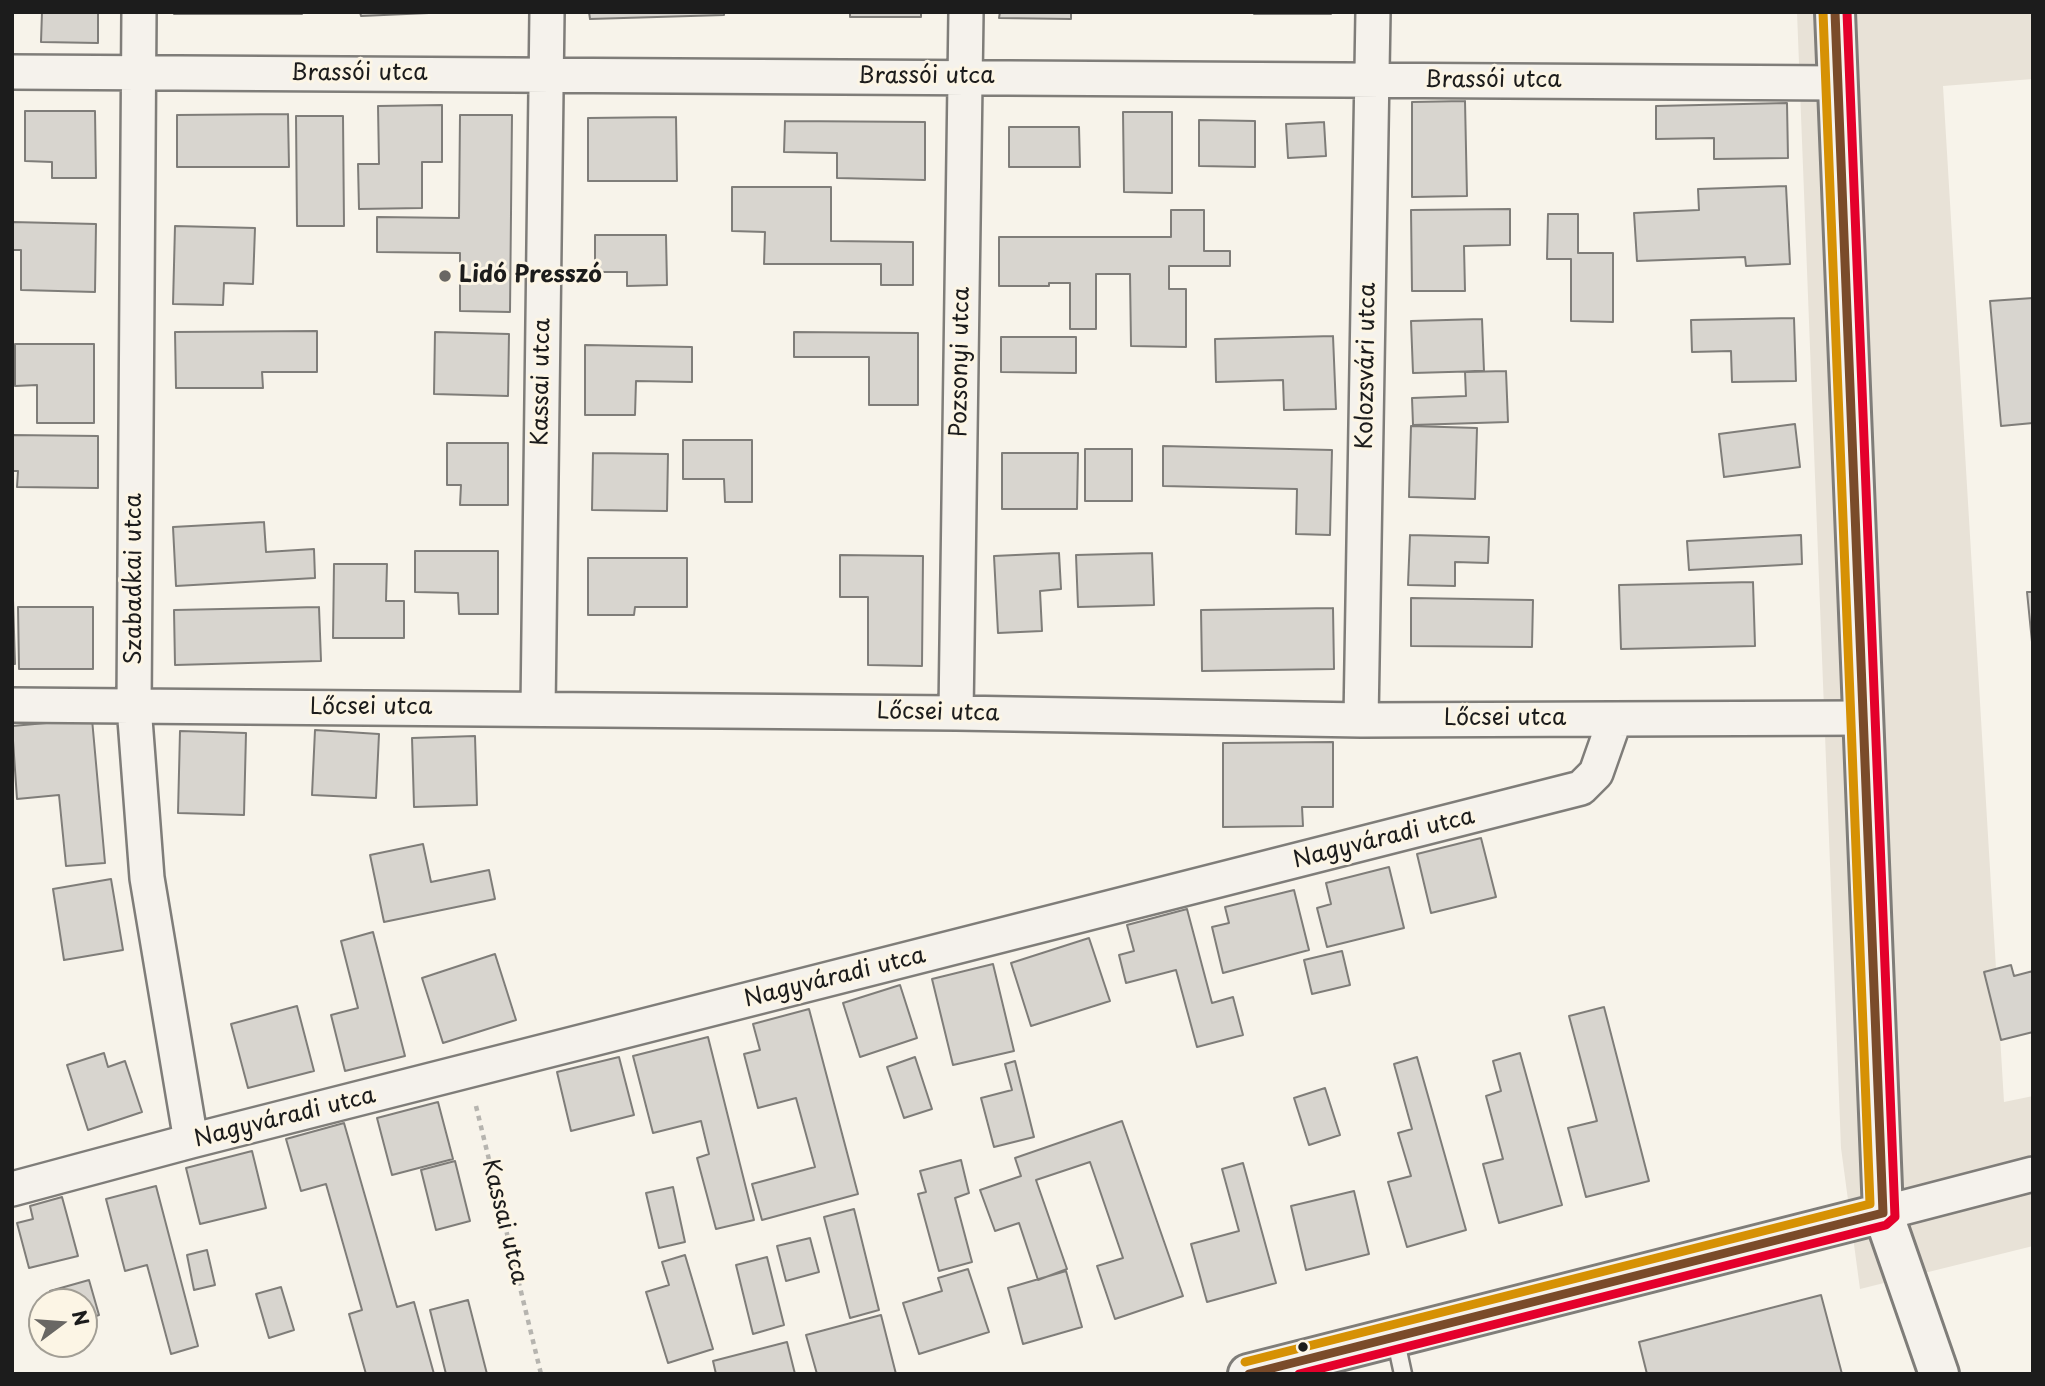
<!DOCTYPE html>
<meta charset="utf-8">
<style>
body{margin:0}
#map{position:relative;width:2045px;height:1386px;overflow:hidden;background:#f7f3ea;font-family:"Playpen Sans",sans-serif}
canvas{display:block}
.frame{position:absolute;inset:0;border:14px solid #1c1c1c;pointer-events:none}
.north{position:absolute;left:28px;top:1288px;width:70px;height:70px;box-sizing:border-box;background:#fcf5e5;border:2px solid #a29e95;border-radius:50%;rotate:74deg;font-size:19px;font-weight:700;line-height:28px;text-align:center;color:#1c1c1c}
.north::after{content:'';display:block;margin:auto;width:24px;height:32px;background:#696764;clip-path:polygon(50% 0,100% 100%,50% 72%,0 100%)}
</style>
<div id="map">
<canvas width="2045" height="1386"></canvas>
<div class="frame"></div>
<div class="north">N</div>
</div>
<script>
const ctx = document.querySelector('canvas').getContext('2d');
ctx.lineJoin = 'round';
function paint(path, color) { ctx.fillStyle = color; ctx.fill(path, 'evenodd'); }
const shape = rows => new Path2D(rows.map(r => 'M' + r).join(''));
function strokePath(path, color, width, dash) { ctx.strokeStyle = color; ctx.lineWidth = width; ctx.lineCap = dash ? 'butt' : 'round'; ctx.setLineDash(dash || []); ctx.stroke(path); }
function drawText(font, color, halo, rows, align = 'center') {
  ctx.font = font + ' "Playpen Sans",sans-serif'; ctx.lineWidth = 6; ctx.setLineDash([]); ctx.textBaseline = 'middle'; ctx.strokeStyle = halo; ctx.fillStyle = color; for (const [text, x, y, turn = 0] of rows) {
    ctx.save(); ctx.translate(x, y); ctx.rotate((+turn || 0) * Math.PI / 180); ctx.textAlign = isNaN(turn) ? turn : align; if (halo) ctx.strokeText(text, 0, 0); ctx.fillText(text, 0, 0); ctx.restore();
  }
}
const green = shape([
 [1797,12,2033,12,2033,79,1943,86,2004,1102,2033,1096,2033,1246,1860,1289,1841,1148]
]);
const building = shape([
 [42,12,98,12,98,43,41,42,42,12],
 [174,12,302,12,302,14,174,14,174,12],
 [360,12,429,12,429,13,361,16,360,12],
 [589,12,724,12,724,15,590,19,589,12],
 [850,12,921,12,921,17,850,17,850,12],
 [1000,12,1071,12,1071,19,999,18,1000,12],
 [1254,12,1331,12,1331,14,1254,14,1254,12],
 [1465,101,1467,196,1412,197,1412,102,1465,101],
 [1787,103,1788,158,1714,159,1714,138,1656,139,1656,106,1787,103],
 [442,105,442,162,422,162,422,208,359,209,358,164,379,164,378,106,442,105],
 [25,111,95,111,96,178,52,178,52,162,25,161,25,111],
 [1123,112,1172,112,1172,193,1124,192,1123,112],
 [288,114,289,167,177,167,177,115,288,114],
 [460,115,512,115,510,312,460,311,460,253,377,252,377,217,459,218,460,115],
 [296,116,343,116,344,226,297,226,296,116],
 [676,117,677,181,588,181,588,118,676,117],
 [1199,120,1255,121,1255,167,1199,166,1199,120],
 [785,121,925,122,925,180,837,178,837,153,784,152,785,121],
 [1324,122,1326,156,1288,158,1286,124,1324,122],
 [1009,127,1079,127,1080,167,1009,167,1009,127],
 [1786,186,1790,264,1746,266,1745,257,1637,261,1634,213,1699,210,1698,189,1786,186],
 [732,187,831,187,831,241,913,242,913,285,881,285,881,264,764,264,765,232,732,231,732,187],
 [1510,209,1510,245,1464,246,1465,291,1412,291,1411,210,1510,209],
 [1171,210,1204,210,1204,251,1230,251,1230,266,1169,266,1169,289,1186,289,1186,347,1131,346,1130,274,1096,274,1096,329,1070,329,1070,283,1049,283,1049,286,999,286,999,237,1171,237,1171,210],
 [1548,214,1578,214,1578,253,1613,253,1613,322,1571,321,1571,259,1547,259,1548,214],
 [12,222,96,224,95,292,21,290,21,250,12,250,12,222],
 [175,226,255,228,253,284,224,283,223,305,173,304,175,226],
 [595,235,666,235,667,285,627,286,627,272,595,272,595,235],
 [2033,298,2033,423,2001,426,1990,301,2033,298],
 [1794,318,1796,381,1732,382,1731,351,1692,352,1691,320,1794,318],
 [1482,319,1484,371,1413,373,1411,321,1482,319],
 [317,331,317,372,262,372,263,388,176,388,175,332,317,331],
 [435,332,509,334,508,396,434,394,435,332],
 [794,332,918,333,918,405,869,405,869,357,794,357,794,332],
 [1333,336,1336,409,1284,410,1283,380,1216,382,1215,339,1333,336],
 [1001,337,1076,337,1076,373,1001,372,1001,337],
 [15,344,94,344,94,423,37,423,37,385,15,386,15,344],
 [585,345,692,347,692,382,636,381,635,415,585,415,585,345],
 [1506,371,1508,422,1413,425,1412,398,1466,396,1465,372,1506,371],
 [1795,424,1800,467,1724,477,1719,434,1795,424],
 [1411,426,1477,428,1475,499,1409,497,1411,426],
 [12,435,98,436,98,488,17,487,18,471,12,471,12,435],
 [683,440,752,440,752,502,725,502,724,479,683,479,683,440],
 [447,443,508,443,508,505,460,505,461,485,447,485,447,443],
 [1163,446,1332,450,1330,535,1296,534,1297,489,1163,486,1163,446],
 [1085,449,1132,449,1132,501,1085,501,1085,449],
 [593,453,668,454,667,511,592,510,593,453],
 [1002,453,1078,453,1077,509,1002,509,1002,453],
 [264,522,266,552,314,549,315,578,176,586,173,527,264,522],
 [1410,535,1489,537,1488,563,1455,562,1455,586,1408,585,1410,535],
 [1801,535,1802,564,1689,570,1687,541,1801,535],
 [415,551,498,551,498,614,459,614,458,593,415,592,415,551],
 [1059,553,1061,589,1040,591,1042,631,998,633,994,556,1059,553],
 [1152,553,1154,605,1078,607,1076,555,1152,553],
 [840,555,923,556,922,666,868,665,868,597,840,597,840,555],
 [588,558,687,558,687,607,635,607,634,615,588,615,588,558],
 [334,564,387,564,386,601,404,601,404,638,333,638,334,564],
 [12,568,15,664,12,664,12,568],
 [1753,582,1755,646,1621,649,1619,585,1753,582],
 [2027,592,2033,592,2033,652,2027,592],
 [1411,598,1533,600,1532,647,1411,646,1411,598],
 [18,607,93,607,93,669,19,669,18,607],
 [319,607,321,661,175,665,174,610,319,607],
 [1333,608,1334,669,1202,671,1201,610,1333,608],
 [92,719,105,863,66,866,59,795,17,799,12,726,92,719],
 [315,730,379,734,376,798,312,795,315,730],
 [180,731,246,733,244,815,178,813,180,731],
 [475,736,477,805,414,807,412,738,475,736],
 [1333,742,1333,807,1302,807,1303,826,1223,827,1223,743,1333,742],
 [1481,838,1496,897,1431,913,1417,854,1481,838],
 [423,844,431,882,489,870,495,899,384,922,370,855,423,844],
 [1389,867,1404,928,1327,947,1317,908,1331,904,1326,883,1389,867],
 [111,879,123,950,64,960,53,889,111,879],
 [1294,890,1309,950,1223,973,1212,927,1229,923,1225,907,1294,890],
 [1187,909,1212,1003,1233,997,1243,1035,1197,1047,1176,970,1126,983,1119,955,1134,951,1127,925,1187,909],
 [373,932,405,1056,345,1071,331,1015,358,1008,341,941,373,932],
 [1089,938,1110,1001,1031,1026,1011,963,1089,938],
 [1342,951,1350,985,1312,994,1304,960,1342,951],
 [495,954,516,1020,443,1043,422,978,495,954],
 [993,964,1014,1051,953,1065,932,979,993,964],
 [2011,965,2014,976,2033,971,2033,1032,2001,1040,1984,972,2011,965],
 [900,985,917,1038,860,1057,843,1003,900,985],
 [297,1006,314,1071,248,1088,231,1024,297,1006],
 [1604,1007,1649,1181,1586,1197,1568,1128,1597,1121,1569,1016,1604,1007],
 [809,1009,858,1194,762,1220,752,1184,815,1167,796,1098,758,1108,744,1054,760,1050,753,1024,809,1009],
 [708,1037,754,1220,716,1229,697,1158,709,1154,701,1121,653,1133,633,1056,708,1037],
 [104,1053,108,1067,125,1061,142,1112,88,1130,67,1065,104,1053],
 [1520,1053,1562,1205,1499,1223,1483,1164,1503,1159,1486,1096,1501,1091,1493,1061,1520,1053],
 [619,1057,634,1115,571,1131,557,1072,619,1057],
 [915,1057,932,1109,904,1118,887,1067,915,1057],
 [1417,1057,1466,1230,1407,1247,1388,1182,1411,1176,1398,1133,1412,1129,1394,1064,1417,1057],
 [1015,1061,1034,1137,994,1147,981,1098,1012,1090,1005,1064,1015,1061],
 [1325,1088,1340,1135,1309,1145,1294,1098,1325,1088],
 [438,1102,453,1159,392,1175,377,1118,438,1102],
 [1122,1121,1183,1296,1115,1319,1097,1266,1123,1258,1090,1162,1036,1180,1067,1269,1038,1280,1019,1223,995,1231,980,1190,1021,1176,1015,1158,1122,1121],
 [344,1123,397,1307,414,1302,434,1374,366,1374,349,1314,362,1310,326,1184,301,1191,286,1139,344,1123],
 [252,1151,266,1208,200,1224,186,1168,252,1151],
 [961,1160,969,1193,955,1198,972,1262,939,1271,918,1194,926,1192,920,1171,961,1160],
 [455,1161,470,1221,436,1230,421,1170,455,1161],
 [1243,1163,1276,1283,1207,1302,1191,1244,1239,1231,1222,1169,1243,1163],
 [156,1186,198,1346,171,1354,147,1265,125,1271,106,1199,156,1186],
 [673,1187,685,1242,659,1248,646,1193,673,1187],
 [1354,1191,1369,1254,1306,1270,1291,1206,1354,1191],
 [62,1197,78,1256,29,1268,17,1223,33,1219,30,1206,62,1197],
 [854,1209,879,1310,850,1318,824,1217,854,1209],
 [810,1238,819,1272,786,1281,777,1246,810,1238],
 [207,1250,215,1285,194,1290,187,1255,207,1250],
 [685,1255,713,1349,668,1363,646,1292,669,1285,662,1262,685,1255],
 [767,1257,784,1325,753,1334,736,1265,767,1257],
 [968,1269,989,1332,919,1354,903,1303,942,1291,938,1278,968,1269],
 [1066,1271,1082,1327,1023,1344,1008,1288,1066,1271],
 [89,1280,99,1315,84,1320,84,1302,53,1302,50,1291,89,1280],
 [281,1287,294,1330,269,1338,256,1294,281,1287],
 [1821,1295,1842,1374,1647,1374,1639,1342,1821,1295],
 [468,1300,487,1374,446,1374,430,1310,468,1300],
 [881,1315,896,1374,817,1374,806,1335,881,1315],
 [787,1342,795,1374,716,1374,713,1361,787,1342]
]);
const path = shape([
 [476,1106,541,1374]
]);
const service = shape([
 [1395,1337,1403,1374]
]);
const minor = shape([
 [139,12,134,706,147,878,191,1141],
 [12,72,1839,83],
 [12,705,956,713,1361,720,1864,718],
 [538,709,547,12],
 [956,713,966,12],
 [1361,720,1373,12],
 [12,1189,191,1141,1581,788,1596,773,1615,719],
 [1883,1213,2033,1174]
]);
const tertiary = shape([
 [1835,12,1883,1213,1939,1374],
 [1248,1374,1883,1213]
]);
const bus1 = shape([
 [1249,1374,1883,1213,1835,12]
]);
const bus2 = shape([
 [1299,1374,1886,1225,1895,1217,1847,12]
]);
const bus3 = shape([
 [1245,1362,1870,1204,1823,12]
]);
const markers = [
 [445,276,7,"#696764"],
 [1303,1347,6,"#1c1c1c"]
];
const streetNames = [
 ["Brassói utca",359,74],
 ["Brassói utca",926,77],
 ["Brassói utca",1493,81],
 ["Pozsonyi utca",961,362,-89],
 ["Kolozsvári utca",1367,366,-89],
 ["Kassai utca",542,382,-89],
 ["Szabadkai utca",135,579,-90],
 ["Lőcsei utca",371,708],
 ["Lőcsei utca",938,713,1],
 ["Lőcsei utca",1505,719],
 ["Nagyváradi utca",1384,839,-14],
 ["Nagyváradi utca",835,978,-14],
 ["Nagyváradi utca",285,1118,-14],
 ["Kassai utca",504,1222,76]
];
const poiNames = [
 ["Lidó Presszó",459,276]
];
paint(green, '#e8e2d7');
paint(building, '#d8d5cf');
strokePath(building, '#7f7d79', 2);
strokePath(service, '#7f7d79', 21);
strokePath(minor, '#7f7d79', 38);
strokePath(tertiary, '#7f7d79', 44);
strokePath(path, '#b6b4af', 4.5, [5, 5]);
strokePath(service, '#f5f2ec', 16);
strokePath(minor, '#f5f2ec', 33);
strokePath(tertiary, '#f5f2ec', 38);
strokePath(bus1, '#7a4b2a', 9);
strokePath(bus2, '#e4002b', 9);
strokePath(bus3, '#d69104', 9);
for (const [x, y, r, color] of markers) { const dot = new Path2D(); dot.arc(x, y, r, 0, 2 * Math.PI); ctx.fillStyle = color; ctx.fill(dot); strokePath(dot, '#fcf5e5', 2.5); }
drawText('23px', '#1c1c1c', '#fcf5e5', streetNames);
drawText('bold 23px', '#1c1c1c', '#fcf5e5', poiNames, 'left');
</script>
